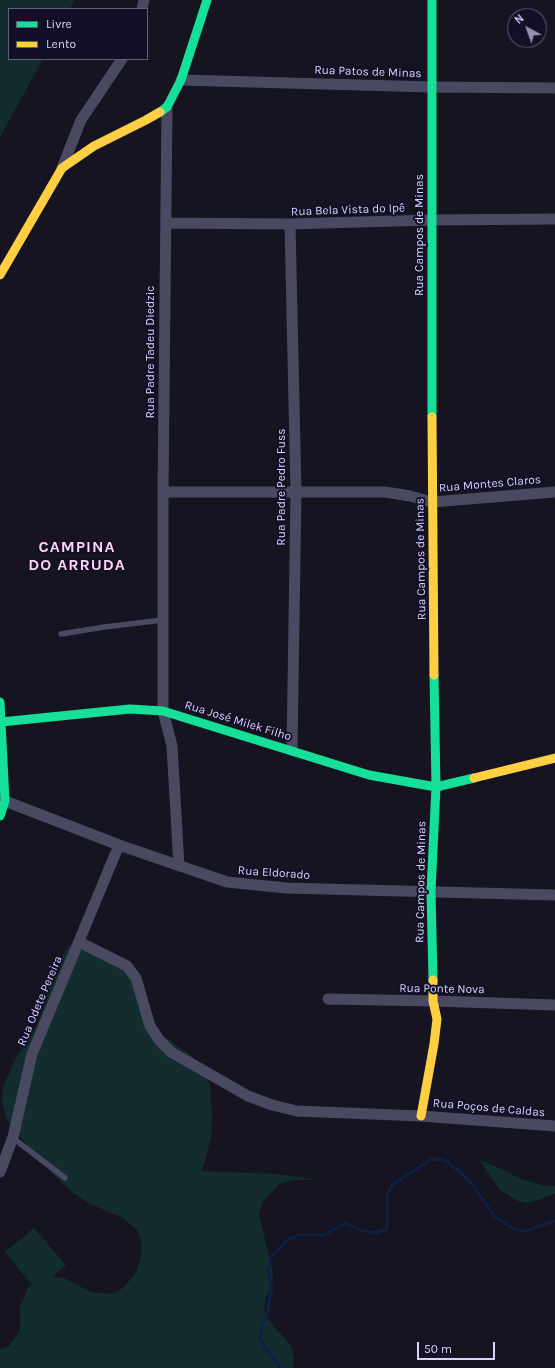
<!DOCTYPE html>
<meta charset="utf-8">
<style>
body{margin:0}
#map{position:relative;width:555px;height:1368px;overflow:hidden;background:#161421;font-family:Karla,sans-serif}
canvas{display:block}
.legend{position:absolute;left:8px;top:8px;width:140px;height:52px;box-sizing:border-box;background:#130f26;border:1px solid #625e7d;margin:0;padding:5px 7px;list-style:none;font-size:12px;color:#d9d4ff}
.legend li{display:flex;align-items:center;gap:8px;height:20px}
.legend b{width:20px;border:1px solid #625e7d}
.north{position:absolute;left:507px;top:8px;width:40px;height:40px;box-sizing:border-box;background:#130f26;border:1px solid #625e7d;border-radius:50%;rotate:319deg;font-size:11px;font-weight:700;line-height:16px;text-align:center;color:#d9d4ff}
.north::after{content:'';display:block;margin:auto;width:14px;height:18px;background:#9591b1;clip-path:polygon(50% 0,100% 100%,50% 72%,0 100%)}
.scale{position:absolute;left:417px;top:1342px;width:78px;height:18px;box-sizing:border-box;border:2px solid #d9d4ff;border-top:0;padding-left:5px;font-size:12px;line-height:14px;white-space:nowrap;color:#d9d4ff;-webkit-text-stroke:3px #130f26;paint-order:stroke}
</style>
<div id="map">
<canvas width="555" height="1368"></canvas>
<ul class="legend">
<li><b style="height:5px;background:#16e098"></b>Livre</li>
<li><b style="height:5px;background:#ffcf43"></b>Lento</li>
</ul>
<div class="north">N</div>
<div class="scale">50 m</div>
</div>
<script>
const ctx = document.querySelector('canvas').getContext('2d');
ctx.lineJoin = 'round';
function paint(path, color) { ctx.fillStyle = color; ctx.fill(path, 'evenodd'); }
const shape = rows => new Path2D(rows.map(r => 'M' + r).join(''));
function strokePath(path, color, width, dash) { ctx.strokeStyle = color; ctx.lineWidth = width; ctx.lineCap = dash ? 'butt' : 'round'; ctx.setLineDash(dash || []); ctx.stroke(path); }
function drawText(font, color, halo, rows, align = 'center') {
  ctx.font = font + ' Karla,sans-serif'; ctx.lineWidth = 4; ctx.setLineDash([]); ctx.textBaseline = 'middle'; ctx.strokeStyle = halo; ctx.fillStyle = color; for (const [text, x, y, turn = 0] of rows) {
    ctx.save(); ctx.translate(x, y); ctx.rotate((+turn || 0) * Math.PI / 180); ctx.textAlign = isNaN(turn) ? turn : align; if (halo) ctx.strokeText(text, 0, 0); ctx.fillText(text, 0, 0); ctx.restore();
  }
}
const green = shape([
 [0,0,75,0,70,9,9,9,9,59,43,59,0,137],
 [70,945,91,951,127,968,156,1028,166,1038,192,1056,202,1068,210,1085,212,1111,211,1138,202,1171,278,1174,316,1180,291,1180,278,1185,262,1203,259,1214,273,1273,272,1286,266,1297,264,1309,269,1320,291,1346,294,1359,293,1368,0,1368,0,1350,9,1346,20,1330,20,1306,28,1288,32,1285,5,1252,34,1228,66,1265,52,1277,64,1278,91,1292,111,1294,123,1288,135,1274,140,1261,142,1243,137,1230,123,1218,88,1203,73,1193,53,1174,13,1129,5,1115,2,1101,3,1087,15,1060,35,1028,42,1012,54,972,63,954],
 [479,1160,491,1164,519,1178,542,1185,555,1186,555,1194,529,1203,518,1201,499,1189]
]);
const stream = shape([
 [281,1368,265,1348,260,1337,262,1325,268,1314,269,1301,272,1289,268,1269,270,1258,287,1240,299,1235,324,1235,346,1223,357,1229,375,1233,387,1229,387,1195,393,1184,432,1159,444,1160,459,1171,472,1184,495,1217,514,1229,525,1231,555,1221]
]);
const lane = shape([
 [61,634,104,627,163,620],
 [13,1138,65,1178]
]);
const street = shape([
 [142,9,144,0],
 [181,80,431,87,555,88],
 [167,107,163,492,163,711,172,746,179,866],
 [62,168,81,120,122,59],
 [166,223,290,224,432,220,555,219],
 [290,224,296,492,292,750],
 [163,492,385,492,410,496,432,502,555,492],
 [5,801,119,845,227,882,286,888,555,895],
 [79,942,127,966,136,978,150,1026,159,1040,171,1052,248,1096,272,1105,297,1111,421,1116,555,1126],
 [328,999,433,1001,555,1005],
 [0,1172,13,1137,32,1054,119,845]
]);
const fast = shape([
 [432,0,432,417],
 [160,112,167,107,181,80,207,0],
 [0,702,5,801,0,816],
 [1,722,130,709,163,711,369,775,436,787,474,778],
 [433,980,431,891,436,787,434,675]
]);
const slow = shape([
 [0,275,62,168,94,146,146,120,160,112],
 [432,417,434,675],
 [474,778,555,758],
 [421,1116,434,1044,437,1019,433,1001,433,980]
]);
const streetNames = [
 ["Rua Patos de Minas",368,72,2],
 ["Rua Bela Vista do Ipê",348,210,-2],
 ["Rua Campos de Minas",420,235,-90],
 ["Rua Padre Tadeu Diedzic",151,352,-90],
 ["Rua Montes Claros",490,484,-5],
 ["Rua Padre Pedro Fuss",282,487,-90],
 ["Rua Campos de Minas",421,559,-91],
 ["Rua José Milek Filho",238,721,17],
 ["Rua Eldorado",274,873,4],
 ["Rua Campos de Minas",421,882,-89],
 ["Rua Ponte Nova",442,989,1],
 ["Rua Odete Pereira",40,1001,-67],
 ["Rua Poços de Caldas",489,1108,5]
];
const districtNames = [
 ["CAMPINA",77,547],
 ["DO ARRUDA",77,565]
];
paint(green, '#132c2d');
strokePath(stream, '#0d2144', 3);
strokePath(lane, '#4a4962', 5.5);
strokePath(street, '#4a4962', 11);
strokePath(fast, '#16e098', 9);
strokePath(slow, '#ffcf43', 9);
drawText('12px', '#d9d4ff', '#130f26', streetNames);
ctx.letterSpacing = '1px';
drawText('bold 16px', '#ffd6f0', '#130f26', districtNames);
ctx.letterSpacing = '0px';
</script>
